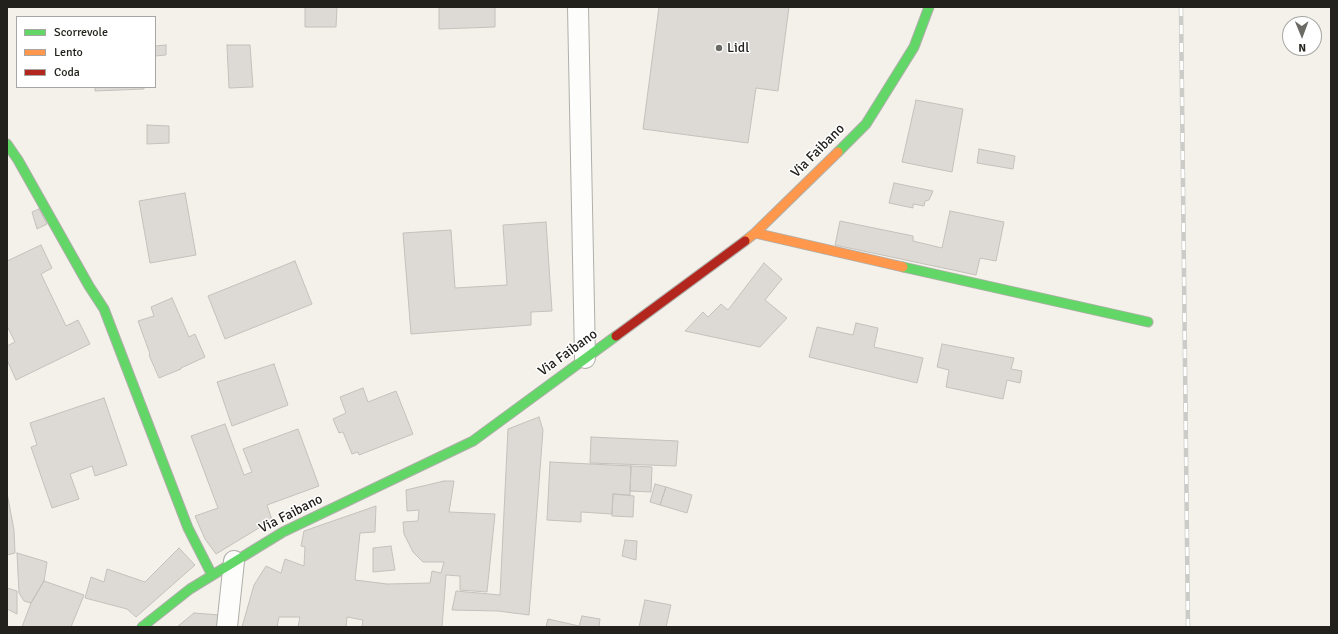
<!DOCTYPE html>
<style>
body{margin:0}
#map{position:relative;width:1338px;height:634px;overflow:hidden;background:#f3f1ea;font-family:Signika,sans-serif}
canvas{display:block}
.frame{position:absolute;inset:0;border:8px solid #22211c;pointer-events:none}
.legend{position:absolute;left:16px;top:16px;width:140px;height:72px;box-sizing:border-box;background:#fff;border:1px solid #a7a6a4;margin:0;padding:5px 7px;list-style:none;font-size:12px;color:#22211c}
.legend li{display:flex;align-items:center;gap:8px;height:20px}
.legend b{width:20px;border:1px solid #a7a6a4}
.north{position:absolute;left:1282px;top:16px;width:40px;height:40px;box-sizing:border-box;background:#fff;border:1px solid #a7a6a4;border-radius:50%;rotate:179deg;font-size:11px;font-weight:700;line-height:16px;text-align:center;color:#22211c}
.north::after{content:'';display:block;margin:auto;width:14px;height:18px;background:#6b6a64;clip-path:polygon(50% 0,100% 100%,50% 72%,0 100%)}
</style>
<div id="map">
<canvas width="1338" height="634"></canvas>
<div class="frame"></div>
<ul class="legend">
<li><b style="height:5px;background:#63d668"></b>Scorrevole</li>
<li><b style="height:5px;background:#ff974d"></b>Lento</li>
<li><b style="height:5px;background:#b3261e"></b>Coda</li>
</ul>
<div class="north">N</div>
</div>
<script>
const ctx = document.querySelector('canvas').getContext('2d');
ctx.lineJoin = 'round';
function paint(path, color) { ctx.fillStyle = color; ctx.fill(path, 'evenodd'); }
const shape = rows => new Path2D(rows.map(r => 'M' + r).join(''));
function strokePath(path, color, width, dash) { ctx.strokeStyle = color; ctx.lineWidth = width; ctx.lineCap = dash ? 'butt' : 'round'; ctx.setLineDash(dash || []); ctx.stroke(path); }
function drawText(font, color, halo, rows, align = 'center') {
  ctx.font = font + ' Signika,sans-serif'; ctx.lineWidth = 3; ctx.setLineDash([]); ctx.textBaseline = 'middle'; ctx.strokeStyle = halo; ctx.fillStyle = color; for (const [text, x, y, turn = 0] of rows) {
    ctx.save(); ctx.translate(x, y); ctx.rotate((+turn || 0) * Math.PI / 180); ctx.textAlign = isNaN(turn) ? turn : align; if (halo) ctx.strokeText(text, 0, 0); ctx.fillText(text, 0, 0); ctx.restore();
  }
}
const building = shape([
 [305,7,337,7,336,27,305,27,305,7],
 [439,7,495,7,495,27,439,29,439,7],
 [659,7,789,7,778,91,756,88,748,143,643,129,659,7],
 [166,45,166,55,155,56,155,46,166,45],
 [227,45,250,45,253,87,229,88,227,45],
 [95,87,144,87,144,89,95,91,95,87],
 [916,100,963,109,952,172,902,162,916,100],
 [147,125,169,126,169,143,147,144,147,125],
 [979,149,1015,156,1013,169,977,163,979,149],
 [894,183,933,191,929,200,925,201,924,206,913,204,913,208,889,203,894,183],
 [185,193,196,255,150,263,139,201,185,193],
 [39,209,47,224,37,229,32,212,39,209],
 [950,211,1004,222,996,261,980,258,976,275,835,245,840,221,913,236,913,241,942,248,950,211],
 [546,222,552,311,531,312,531,325,411,334,403,233,451,230,455,288,507,285,503,225,546,222],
 [41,245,52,268,41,274,66,326,78,320,90,344,16,380,7,360,7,346,15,342,7,326,7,261,41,245],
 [295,261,312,304,225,339,208,296,295,261],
 [764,263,782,279,765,300,787,318,760,347,685,331,703,312,708,317,721,304,728,310,764,263],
 [172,298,189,337,195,334,205,357,181,368,181,369,159,378,149,355,150,354,138,321,154,316,151,307,172,298],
 [856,323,878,328,874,347,923,358,917,383,809,357,817,327,853,335,856,323],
 [942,344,1014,358,1011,369,1022,371,1020,383,1007,380,1003,399,946,387,949,370,937,367,942,344],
 [274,364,288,405,232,426,217,382,274,364],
 [363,388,368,402,396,391,413,434,359,455,358,452,352,454,343,432,339,433,333,419,346,413,340,397,363,388],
 [104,398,127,465,95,476,92,466,70,474,79,499,52,508,31,447,37,445,30,423,104,398],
 [539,417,543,430,529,615,498,611,452,610,456,591,500,595,508,429,539,417],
 [225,424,244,475,252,472,243,449,298,429,319,486,267,505,272,520,216,554,205,539,195,516,218,508,191,436,225,424],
 [591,437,678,441,676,466,590,463,591,437],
 [550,462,631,466,630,495,613,494,612,514,581,512,581,522,547,520,550,462],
 [631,466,652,467,651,492,630,491,631,466],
 [444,481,454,481,449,512,495,514,487,592,460,590,460,576,446,575,442,627,362,627,363,620,347,617,346,627,298,627,300,617,279,617,277,627,242,627,254,585,266,566,281,573,285,559,304,566,305,547,301,546,304,531,376,506,375,532,360,533,355,580,387,584,430,583,432,571,441,573,444,562,423,562,413,552,404,534,403,522,418,521,419,510,407,511,406,490,444,481],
 [655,484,666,487,660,505,650,502,655,484],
 [666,487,692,495,687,513,660,505,666,487],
 [7,493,14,530,15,553,7,555,7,493],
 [613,494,634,496,633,517,612,516,613,494],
 [625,540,637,541,636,560,622,556,625,540],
 [391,546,395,570,373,572,373,548,391,546],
 [179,548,195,565,136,617,127,609,85,598,91,577,104,582,107,569,145,582,179,548],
 [17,553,47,562,44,581,31,603,24,601,19,593,17,553],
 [44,581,84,595,71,627,22,627,31,603,44,581],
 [7,588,17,591,17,614,7,609,7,588],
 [645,600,671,605,666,627,639,627,645,600],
 [194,613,220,615,218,627,177,627,194,613],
 [582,616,600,619,599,627,546,627,548,619,579,626,582,616]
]);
const street = shape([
 [578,7,585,358],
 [227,627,234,561]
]);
const fast = shape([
 [7,144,18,160,89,286,104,309,188,528,212,575],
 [838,152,866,124,914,47,929,7],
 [903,267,1148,322],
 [142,627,190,589,283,532,473,441,616,336]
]);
const slow = shape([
 [755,233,903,267],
 [745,241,755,233,838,152]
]);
const jam = shape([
 [616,336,745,241]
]);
const rail = shape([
 [1181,7,1188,627]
]);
const markers = [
 [719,48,4,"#6b6a64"]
];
const poiNames = [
 ["Lidl",727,48]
];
const streetNames = [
 ["Via Faibano",818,151,-45],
 ["Via Faibano",568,353,-36],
 ["Via Faibano",291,514,-27]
];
paint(building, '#dddad5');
strokePath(building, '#c4c0bc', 1);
strokePath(street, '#b0afaa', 22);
strokePath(fast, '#b0afaa', 11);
strokePath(slow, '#b0afaa', 11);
strokePath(jam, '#b0afaa', 11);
strokePath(street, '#fdfdfc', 20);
strokePath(fast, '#63d668', 9);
strokePath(slow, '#ff974d', 9);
strokePath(jam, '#b3261e', 9);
strokePath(rail, '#cbcbc8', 4.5);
strokePath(rail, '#fff', 3, [9]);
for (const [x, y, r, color] of markers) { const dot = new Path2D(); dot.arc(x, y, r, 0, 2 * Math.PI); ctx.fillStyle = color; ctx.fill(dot); strokePath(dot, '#fff', 1.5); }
drawText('14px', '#22211c', '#fff', poiNames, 'left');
drawText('14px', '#22211c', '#fff', streetNames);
</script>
